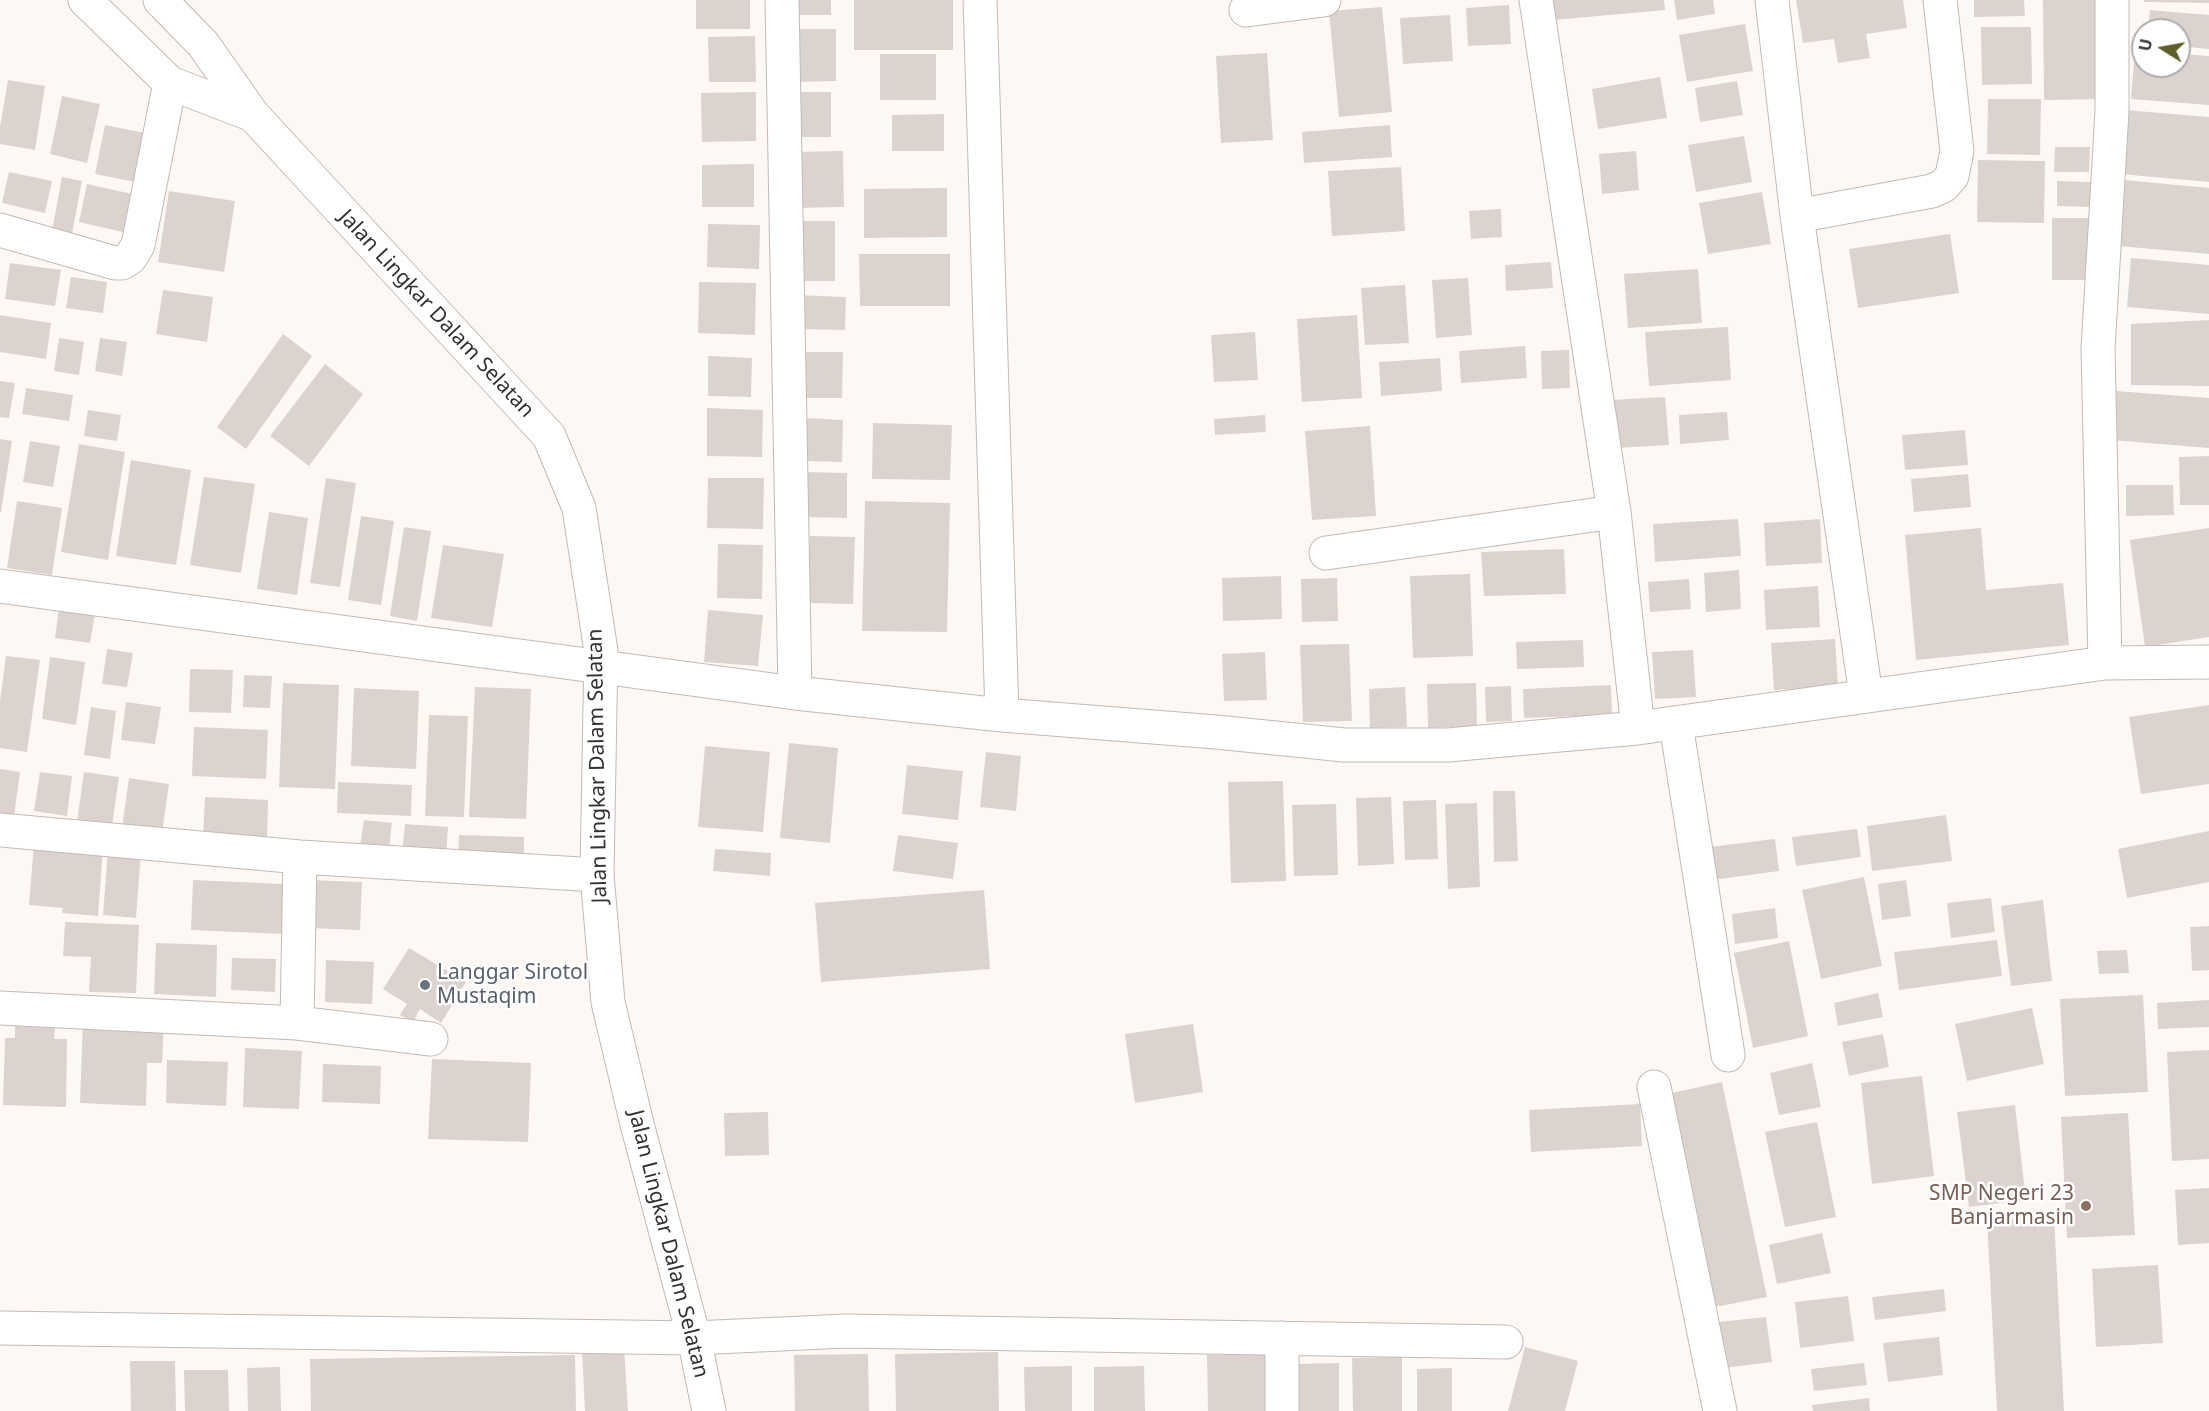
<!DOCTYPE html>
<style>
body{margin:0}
#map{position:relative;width:2209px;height:1411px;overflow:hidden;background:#fef8f5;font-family:"Noto Sans",sans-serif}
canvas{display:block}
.north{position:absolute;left:2131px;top:18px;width:60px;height:60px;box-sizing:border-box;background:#fff;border:2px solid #aeadac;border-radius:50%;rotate:281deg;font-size:16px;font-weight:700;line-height:24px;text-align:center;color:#35312f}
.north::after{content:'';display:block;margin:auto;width:21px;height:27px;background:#5e5e2b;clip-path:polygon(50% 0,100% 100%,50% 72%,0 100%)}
</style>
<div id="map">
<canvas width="2209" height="1411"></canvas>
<div class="north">U</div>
</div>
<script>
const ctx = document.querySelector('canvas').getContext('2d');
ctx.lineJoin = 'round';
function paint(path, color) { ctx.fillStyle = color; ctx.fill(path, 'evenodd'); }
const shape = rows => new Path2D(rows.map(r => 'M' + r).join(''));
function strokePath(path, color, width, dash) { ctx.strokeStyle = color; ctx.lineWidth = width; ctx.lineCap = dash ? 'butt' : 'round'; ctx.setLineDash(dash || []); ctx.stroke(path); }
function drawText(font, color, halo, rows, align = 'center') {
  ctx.font = font + ' "Noto Sans",sans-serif'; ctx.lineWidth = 5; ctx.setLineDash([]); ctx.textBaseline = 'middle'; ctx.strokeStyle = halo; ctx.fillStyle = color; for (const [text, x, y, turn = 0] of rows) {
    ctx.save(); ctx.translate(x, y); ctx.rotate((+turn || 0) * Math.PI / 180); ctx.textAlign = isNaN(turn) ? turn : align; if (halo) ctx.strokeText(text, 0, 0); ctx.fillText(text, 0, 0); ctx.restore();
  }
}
const building = shape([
 [696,0,750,0,750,29,696,29],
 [789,0,831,0,831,15,789,15],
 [854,0,953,0,953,50,854,50],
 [1552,0,1664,0,1665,10,1554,20],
 [1674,0,1713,0,1715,14,1677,20],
 [1796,0,1903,0,1907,28,1866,34,1870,58,1838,63,1834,39,1803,43],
 [1974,0,2024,0,2025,16,1974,17],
 [2043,0,2101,0,2102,99,2044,100],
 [2144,0,2209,0,2209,3,2144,2],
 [1509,5,1511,44,1468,46,1466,8],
 [1382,7,1392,112,1339,117,1329,11],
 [2150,10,2209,15,2209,49,2179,46,2179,30,2148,30],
 [1450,15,1453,61,1403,64,1400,18],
 [1745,24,1753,71,1687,82,1679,35],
 [1981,27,2031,27,2032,84,1982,85],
 [793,29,836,29,836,81,794,82],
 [755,36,756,82,709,82,708,37],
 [2135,50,2143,51,2143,66,2179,66,2179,54,2209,56,2209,105,2131,99],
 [1267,53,1273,140,1221,143,1216,56],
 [880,54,936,54,936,100,880,100],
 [1660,77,1667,118,1598,129,1592,89],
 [8,80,45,86,35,150,0,144,0,127],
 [1737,81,1743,115,1700,122,1695,88],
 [756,92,756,141,702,142,701,93],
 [791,92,831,92,831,137,791,137],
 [62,96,100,104,87,163,50,154],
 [1988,99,2041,99,2040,155,1987,154],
 [2125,110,2209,117,2209,182,2120,174],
 [944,114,944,151,892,151,892,115],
 [105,125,145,133,135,182,95,174],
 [1390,125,1392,157,1304,163,1302,132],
 [1744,136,1752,182,1696,192,1688,145],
 [2055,147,2090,147,2089,172,2054,172],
 [843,151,844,207,793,208,792,152],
 [1636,151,1639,190,1602,194,1599,154],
 [1978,160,2045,161,2044,223,1977,222],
 [754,164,754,207,702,207,702,165],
 [1401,167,1405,231,1332,236,1328,171],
 [9,172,52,181,45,213,2,203],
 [62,177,82,181,71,239,51,236],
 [2124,180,2209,188,2209,254,2118,246],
 [2057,181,2092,182,2091,207,2057,206],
 [87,184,132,194,123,232,79,222],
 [947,188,947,237,864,238,864,189],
 [169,191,235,201,224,272,158,262],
 [1762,192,1771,244,1708,254,1699,203],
 [1501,209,1502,237,1471,239,1469,211],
 [2052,218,2094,218,2093,280,2052,280],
 [791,221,835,221,835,281,792,281],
 [708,224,760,225,759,269,707,267],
 [1950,234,1959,293,1858,308,1849,249],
 [859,254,950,254,950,306,860,306],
 [2131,258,2209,265,2209,314,2127,307],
 [1551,262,1553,288,1506,291,1505,265],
 [10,263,61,270,55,306,5,299],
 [1698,269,1702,323,1628,328,1624,274],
 [71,277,107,282,103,313,66,308],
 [1468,278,1472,335,1436,338,1432,280],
 [699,282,756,283,755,335,698,333],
 [1405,285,1409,343,1365,345,1361,288],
 [163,290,213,297,207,342,156,334],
 [798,295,846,297,845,330,797,329],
 [0,315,51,323,46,359,0,352],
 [1357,315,1362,398,1302,402,1297,319],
 [2209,320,2209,386,2131,385,2131,324],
 [1728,327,1731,380,1649,386,1645,332],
 [1255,332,1258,380,1214,382,1211,335],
 [283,334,312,356,246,449,217,427],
 [59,338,84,342,79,375,54,371],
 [100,338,127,342,122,376,95,371],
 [1525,346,1527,378,1461,383,1459,351],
 [1569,350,1570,388,1542,389,1541,351],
 [806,352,843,352,842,398,804,398],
 [708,356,752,358,751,397,708,396],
 [1440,358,1442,391,1381,396,1379,362],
 [325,364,363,394,309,466,270,436],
 [0,381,15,383,9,418,0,417],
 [26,388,73,395,69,421,22,414],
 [2116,391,2209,398,2209,448,2112,440],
 [1665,397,1669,445,1615,448,1612,400],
 [707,408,763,410,762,457,707,456],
 [88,410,121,415,117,441,84,436],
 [1727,412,1729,440,1680,444,1679,415],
 [1265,415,1266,432,1215,435,1214,419],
 [807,418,843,420,842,462,806,461],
 [873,423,952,425,950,480,872,479],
 [1370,426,1376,516,1312,520,1305,431],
 [1965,430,1968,465,1905,470,1902,435],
 [0,439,12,441,1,512,0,512],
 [30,441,60,446,53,487,23,482],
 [79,444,125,452,108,560,61,552],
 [2209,456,2209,505,2180,505,2179,457],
 [131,460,191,470,176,565,116,556],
 [805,472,847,473,847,518,804,517],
 [1968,474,1971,507,1914,512,1911,479],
 [204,477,255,484,241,573,190,565],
 [326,478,356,483,340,587,310,583],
 [708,478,764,478,763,529,707,528],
 [2126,485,2173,485,2174,515,2126,516],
 [17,501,62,508,52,575,7,568],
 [865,501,950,503,947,632,862,631],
 [269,512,308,518,297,595,257,589],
 [361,516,394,521,381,605,348,600],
 [1738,519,1741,556,1655,562,1653,524],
 [1820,519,1822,563,1766,566,1764,523],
 [404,527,431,531,417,621,390,616],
 [1981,528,1986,590,2063,583,2069,645,1916,660,1905,535],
 [2209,528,2209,637,2145,647,2130,540],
 [810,536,855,537,853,604,808,603],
 [718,544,763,545,762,599,717,598],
 [443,545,504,554,492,627,431,618],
 [1564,549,1566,594,1484,596,1481,552],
 [1739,570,1741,609,1706,612,1704,573],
 [1470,574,1473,656,1413,658,1410,576],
 [1281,576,1282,619,1223,621,1222,578],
 [1337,578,1338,621,1302,622,1301,579],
 [1689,579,1691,609,1650,612,1648,582],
 [1818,586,1820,627,1766,630,1764,590],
 [59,608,95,614,90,643,55,638],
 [708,610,763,615,758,666,704,662],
 [1835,639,1838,686,1774,690,1771,643],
 [1583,640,1584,667,1517,669,1516,642],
 [1349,644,1352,721,1303,722,1300,645],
 [107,649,133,653,127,687,102,684],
 [1693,650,1696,697,1655,699,1652,652],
 [1265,652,1267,700,1224,701,1222,654],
 [6,656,40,660,27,752,0,748,0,701],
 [50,657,85,662,76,725,42,719],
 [190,669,233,670,231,713,189,712],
 [244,675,272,676,270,708,243,707],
 [283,683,339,685,335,789,279,787],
 [1476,683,1477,726,1428,728,1427,684],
 [1611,685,1612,715,1524,718,1523,689],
 [1511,686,1512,721,1486,722,1485,687],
 [475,687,531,689,526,819,469,817],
 [1405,687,1407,727,1370,728,1369,689],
 [354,688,419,691,416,769,351,766],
 [126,702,161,707,155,744,121,740],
 [2209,705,2209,784,2141,794,2129,717],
 [91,707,116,711,110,759,84,755],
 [429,715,468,716,464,817,425,816],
 [194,727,268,730,266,779,192,776],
 [789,743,838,748,830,843,780,838],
 [705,746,770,752,763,832,698,827],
 [986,752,1021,756,1016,811,980,807],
 [907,765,963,771,958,820,902,814],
 [0,769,20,772,13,823,0,821],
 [40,772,72,776,67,816,34,811],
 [84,772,119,777,112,826,77,821],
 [129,778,169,784,161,840,121,835],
 [1283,781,1286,881,1231,883,1228,782],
 [338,782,412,785,411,816,337,813],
 [1493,791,1515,791,1518,861,1494,862],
 [205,797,268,800,267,840,203,837],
 [1391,797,1394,864,1358,866,1356,798],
 [1436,800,1438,859,1405,860,1403,801],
 [1477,803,1480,887,1448,889,1445,804],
 [1336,804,1338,875,1294,876,1292,805],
 [1946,815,1952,861,1872,871,1867,826],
 [364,820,392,823,388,857,359,853],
 [405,824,448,827,446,859,402,854],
 [1857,829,1861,857,1796,866,1792,837],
 [2209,831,2209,882,2127,898,2118,849],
 [459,835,524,837,524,860,458,858],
 [898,835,958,843,953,879,893,871],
 [1775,839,1779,871,1705,881,1701,848],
 [34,844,103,849,98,916,62,913,63,908,29,905],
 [108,849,141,851,136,918,103,915],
 [715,849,771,853,770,876,713,871],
 [1864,877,1882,966,1821,979,1802,890],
 [193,880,285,884,283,934,191,930],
 [311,880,362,882,360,930,309,928],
 [1906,880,1911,916,1882,920,1878,884],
 [984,890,990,969,821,982,815,903],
 [1991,898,1995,932,1951,938,1947,903],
 [2043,900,2052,981,2011,986,2001,906],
 [1775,908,1778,938,1735,944,1732,914],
 [65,922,139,925,136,993,89,992,91,957,63,956],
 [2209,926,2209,970,2192,971,2190,927],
 [1997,940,2002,976,1899,990,1894,952],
 [1789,941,1808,1036,1753,1048,1734,953],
 [156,943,217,945,216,997,154,994],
 [409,948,466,982,441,1023,420,1009,413,1022,400,1015,407,1004,383,989],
 [2127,950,2129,973,2099,974,2097,951],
 [232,958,276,959,275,992,231,990],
 [326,960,374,962,372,1004,325,1002],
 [1878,993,1883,1017,1838,1026,1834,1003],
 [2143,995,2148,1092,2065,1096,2060,999],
 [2209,1000,2209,1027,2158,1029,2157,1003],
 [2032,1008,2044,1064,1967,1081,1955,1024],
 [83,1019,164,1022,162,1063,147,1063,146,1106,80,1103],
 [1193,1024,1203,1092,1135,1103,1125,1034],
 [15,1026,55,1027,54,1039,67,1039,66,1107,3,1105,5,1038,15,1038],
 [1883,1034,1889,1067,1849,1076,1842,1042],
 [245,1048,302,1051,299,1109,243,1107],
 [2209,1050,2209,1159,2172,1161,2167,1052],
 [432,1059,531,1063,528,1142,428,1139],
 [167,1060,228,1062,226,1106,166,1103],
 [1812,1063,1821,1107,1779,1115,1770,1073],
 [323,1064,381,1066,380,1104,322,1102],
 [1922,1076,1934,1176,1872,1184,1861,1083],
 [1722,1082,1767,1297,1710,1308,1667,1094],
 [1640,1104,1642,1146,1531,1152,1529,1110],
 [2015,1105,2026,1200,1969,1207,1957,1112],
 [768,1112,769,1155,725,1156,724,1113],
 [2128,1113,2135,1235,2067,1238,2061,1117],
 [1817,1122,1836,1217,1785,1227,1765,1132],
 [2209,1188,2209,1243,2178,1245,2175,1190],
 [2054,1216,2064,1411,1997,1411,1987,1220],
 [1822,1233,1831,1273,1777,1284,1769,1245],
 [2158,1265,2163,1343,2096,1347,2092,1269],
 [1944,1289,1946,1311,1875,1320,1872,1297],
 [1848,1296,1854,1341,1800,1348,1795,1302],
 [1766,1317,1772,1362,1724,1368,1718,1322],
 [1939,1337,1943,1375,1888,1382,1883,1343],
 [624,1347,628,1411,585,1411,582,1350],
 [1525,1347,1578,1361,1565,1411,1508,1411],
 [998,1352,999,1411,896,1411,895,1354],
 [868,1354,869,1411,795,1411,794,1355],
 [1279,1354,1280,1411,1208,1411,1207,1355],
 [575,1355,576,1411,311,1411,310,1359],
 [1402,1357,1402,1411,1353,1411,1352,1358],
 [130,1361,175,1361,176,1411,131,1411],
 [1339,1363,1339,1411,1293,1411,1292,1364],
 [1864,1363,1867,1385,1814,1391,1811,1369],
 [1072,1366,1072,1411,1025,1411,1024,1367],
 [1144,1366,1145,1411,1094,1411,1094,1367],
 [280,1367,281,1411,248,1411,247,1368],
 [1452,1368,1452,1411,1417,1411,1417,1369],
 [184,1370,228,1370,229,1411,185,1411],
 [1869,1398,1870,1411,1813,1411,1812,1405]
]);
const minor = shape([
 [782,0,795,693],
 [980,0,1002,715],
 [1536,0,1614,512,1638,728],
 [1772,0,1797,216,1866,696],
 [1246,10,1324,0],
 [1797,216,1932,191,1943,186,1952,176,1957,151,1940,0],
 [0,230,115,263,122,263,130,258,138,245,170,83],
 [1326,553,1614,512],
 [0,586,795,693,1002,715,1216,732,1344,745,1448,745,1638,728,2105,663,2209,662],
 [2105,663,2098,349,2112,111,2112,0],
 [1676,724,1728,1055],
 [0,830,300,857,597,875],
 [0,1008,297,1023,431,1039],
 [297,1023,300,857],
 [1654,1087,1720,1411],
 [0,1328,694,1338,846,1331,1506,1342],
 [1282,1411,1282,1338]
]);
const major = shape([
 [85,0,170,83,253,115,549,436,579,508,601,651,597,875,608,1002,637,1124,694,1338,709,1411],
 [160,0,203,44,253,115]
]);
const markers = [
 [425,985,6,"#6b7280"],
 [2086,1206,6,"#8d6e63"]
];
const streetNames = [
 ["Jalan Lingkar Dalam Selatan",436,314,47],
 ["Jalan Lingkar Dalam Selatan",598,766,-91],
 ["Jalan Lingkar Dalam Selatan",668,1244,76]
];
const worshipNames = [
 ["Langgar Sirotol",437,973],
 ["Mustaqim",437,997]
];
const educationNames = [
 ["SMP Negeri 23",2074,1194],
 ["Banjarmasin",2074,1218]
];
paint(building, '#ddd3ce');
strokePath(minor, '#c3bab4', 35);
strokePath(major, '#c3bab4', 35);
strokePath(minor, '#fff', 33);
strokePath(major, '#fff', 33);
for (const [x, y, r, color] of markers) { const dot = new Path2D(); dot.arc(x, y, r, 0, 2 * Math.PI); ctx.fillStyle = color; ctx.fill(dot); strokePath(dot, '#fff', 2); }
drawText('21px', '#35312f', '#fff', streetNames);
drawText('21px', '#5b616d', '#fff', worshipNames, 'left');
drawText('21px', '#785e54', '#fff', educationNames, 'right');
</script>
